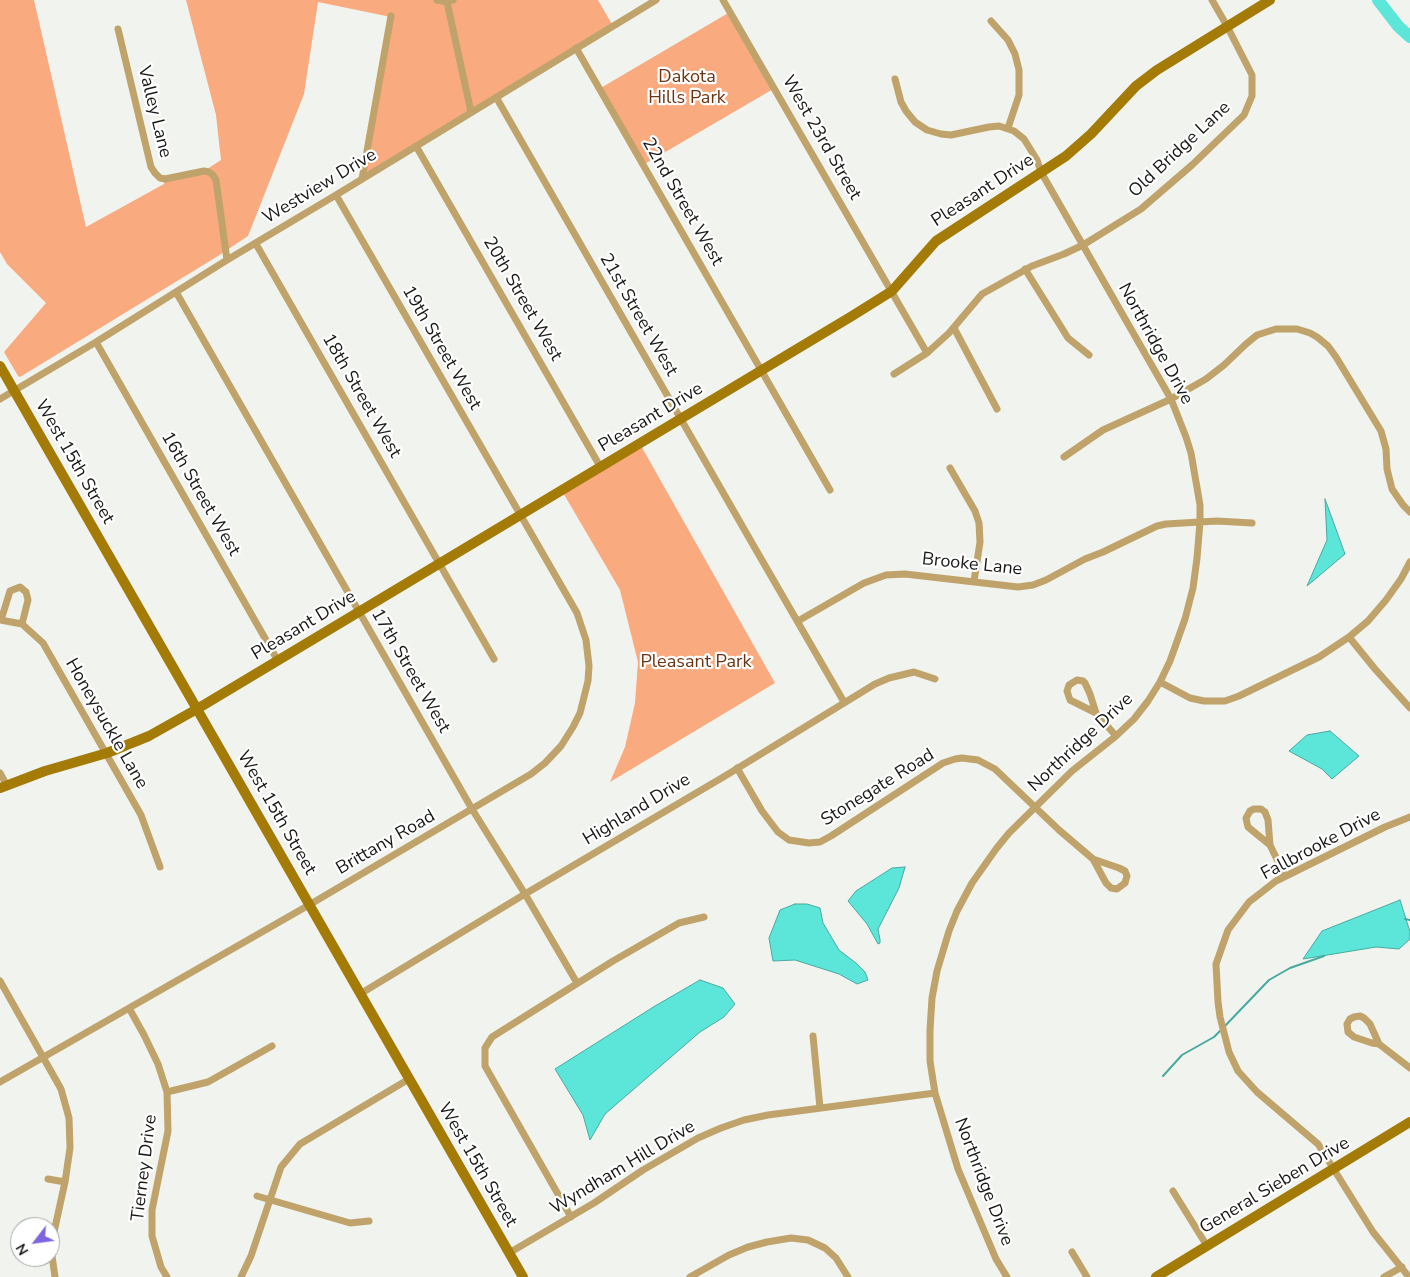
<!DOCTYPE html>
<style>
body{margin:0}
#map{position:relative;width:1410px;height:1277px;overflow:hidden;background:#f1f3ee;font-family:"Nunito Sans",sans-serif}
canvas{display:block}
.north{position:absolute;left:10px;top:1217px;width:50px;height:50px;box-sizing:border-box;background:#fff;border:1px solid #a3a3a3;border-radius:50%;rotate:240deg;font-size:14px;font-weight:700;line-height:20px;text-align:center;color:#191a18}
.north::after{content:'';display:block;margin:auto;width:18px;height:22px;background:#7f65e0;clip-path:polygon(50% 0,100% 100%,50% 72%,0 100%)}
</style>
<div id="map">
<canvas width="1410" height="1277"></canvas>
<div class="north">N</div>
</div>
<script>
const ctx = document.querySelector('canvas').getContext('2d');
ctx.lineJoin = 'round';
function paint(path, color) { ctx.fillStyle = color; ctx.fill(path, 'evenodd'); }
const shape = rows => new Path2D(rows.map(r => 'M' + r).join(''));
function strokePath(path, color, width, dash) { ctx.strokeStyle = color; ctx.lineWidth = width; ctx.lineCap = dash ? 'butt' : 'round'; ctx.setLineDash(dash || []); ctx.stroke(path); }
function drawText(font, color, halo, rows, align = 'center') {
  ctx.font = font + ' "Nunito Sans",sans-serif'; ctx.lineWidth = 4.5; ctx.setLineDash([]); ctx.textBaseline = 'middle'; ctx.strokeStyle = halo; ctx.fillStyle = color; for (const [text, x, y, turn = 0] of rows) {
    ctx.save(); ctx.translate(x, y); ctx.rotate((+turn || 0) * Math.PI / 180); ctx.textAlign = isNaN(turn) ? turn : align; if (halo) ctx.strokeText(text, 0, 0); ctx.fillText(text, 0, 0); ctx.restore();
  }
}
const green = shape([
 [0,0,34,0,86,227,164,184,165,179,204,171,221,160,216,115,186,0,598,0,613,26,362,179,391,17,318,2,304,94,248,236,218,256,20,377,18,376,4,352,46,303,7,264,0,252],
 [730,12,775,88,643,165,599,89],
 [640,444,775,683,610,782,625,747,635,703,638,662,620,590,562,491]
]);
const water = shape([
 [1325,499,1345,554,1307,586,1327,540,1325,499],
 [1330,731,1359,756,1332,779,1322,769,1289,751,1307,735,1330,731],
 [905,867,899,888,878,929,880,940,880,943,878,944,867,924,848,901,856,891,892,868,905,867],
 [1400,900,1410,932,1410,939,1399,949,1376,947,1303,959,1322,931,1400,900],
 [795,904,807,904,820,908,823,923,839,950,856,963,865,972,868,980,857,984,839,974,795,960,773,961,769,938,780,910,795,904],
 [700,980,723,988,735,1004,724,1017,700,1032,605,1114,590,1140,583,1115,555,1069,655,1006,700,980]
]);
const stream = shape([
 [1405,919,1410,920],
 [1224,1027,1269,980,1290,968,1324,956],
 [1163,1076,1182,1055,1214,1037,1221,1030]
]);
const river = shape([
 [1378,0,1398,26,1410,37]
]);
const street = shape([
 [437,0,447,2,453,0],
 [723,0,927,353,949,333,982,294,1032,266,1064,254,1083,245,1141,209,1192,165,1244,115,1252,96,1252,75,1227,26,1212,0],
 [447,2,471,112],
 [991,21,1008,40,1015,54,1019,70,1019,95,1008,128],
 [118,29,151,167,155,173,160,178,165,179,204,171,209,172,213,175,216,180,227,260],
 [576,48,830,490],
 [895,79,901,102,906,111,915,122,927,130,941,134,951,135,989,127,999,126,1014,131,1024,139,1037,160,1041,172,1171,399,1186,437,1191,453,1200,505,1200,522,1197,558,1193,588,1185,619,1170,661,1160,682,1148,701,1134,719,1116,736,1072,771,1009,833,996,849,972,883,957,911,949,931,937,971,932,998,930,1030,930,1061,935,1093,958,1169,996,1259,1007,1277],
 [496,97,752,543,844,702],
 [416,146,601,468],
 [362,179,391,16],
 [256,244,494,659],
 [1025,269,1068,338,1089,355],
 [176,292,472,809,525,894,577,983],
 [954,328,997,409],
 [96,342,278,661],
 [894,374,927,353],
 [0,399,96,342,227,260,336,195,656,0],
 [1064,457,1103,430,1171,399,1206,379,1224,365,1246,344,1257,335,1276,329,1297,329,1310,333,1317,337,1328,346,1336,357,1381,431,1386,449,1387,469,1392,489,1403,505,1410,512],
 [950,468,975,511,979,523,980,542,974,581],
 [0,620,22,624,43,643,141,815,160,867],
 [1,620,10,591,20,587,26,592,28,600,22,624],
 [798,621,864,583,886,575,905,574,1018,587,1033,585,1046,580,1085,559,1103,552,1157,526,1166,524,1217,521,1252,523],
 [1349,637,1375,669,1410,708],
 [1160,682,1190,698,1204,701,1225,701,1239,696,1319,657,1349,637,1368,621,1386,600,1401,579,1410,562],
 [1096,713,1070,700,1067,691,1069,685,1077,680,1083,681,1085,683,1090,694,1096,713,1116,736],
 [737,768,762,811,778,832,789,840,809,843,820,842,831,836,943,763,955,759,962,758,978,760,995,769,1059,830,1093,859,1119,868,1125,871,1127,876,1125,883,1117,889,1111,888,1106,883,1093,859],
 [0,773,6,784],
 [1270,845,1248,827,1247,823,1246,818,1250,811,1254,809,1261,809,1265,812,1268,820,1270,845,1285,876],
 [0,981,61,1089,69,1118,70,1148,65,1182,54,1232,52,1256,55,1277],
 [360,994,525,894,725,776,875,684,889,678,914,672,935,679],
 [129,1008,144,1035,158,1064,167,1092,168,1131,152,1210,152,1236,161,1267,167,1277],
 [813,1036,820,1108],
 [1379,1044,1372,1043,1354,1037,1348,1032,1347,1024,1350,1019,1354,1017,1360,1016,1364,1018,1370,1024,1379,1044,1410,1068],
 [0,1082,309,905,531,774,545,763,561,746,573,727,580,713,588,681,589,666,586,640,577,613,336,195],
 [167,1092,208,1082,272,1046],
 [48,1179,65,1182],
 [1173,1191,1207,1246],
 [257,1196,350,1223,369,1221],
 [571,1217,485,1066,485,1048,492,1037,613,961,679,923,704,917],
 [1072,1252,1087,1277],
 [509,1253,594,1203,643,1170,698,1138,721,1128,744,1120,768,1115,935,1093],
 [241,1277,251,1256,281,1167,300,1144,409,1079],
 [690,1277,729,1255,748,1247,767,1242,791,1238,808,1240,825,1248,836,1258,848,1277],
 [1384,1277,1402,1267],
 [1409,1277,1373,1232,1318,1144,1257,1092,1238,1071,1229,1052,1220,1017,1218,1002,1216,964,1228,930,1249,902,1276,881,1385,827,1410,817]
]);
const secondary = shape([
 [0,366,523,1277],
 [0,788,45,771,107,753,149,736,197,709,852,316,892,291,936,241,1066,156,1091,134,1136,86,1157,70,1270,0],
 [1156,1277,1410,1122]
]);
const parkNames = [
 ["Dakota",687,78],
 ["Hills Park",687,99],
 ["Pleasant Park",696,663]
];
const streetNames = [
 ["Valley Lane",154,112,76],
 ["West 23rd Street",821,138,60],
 ["Old Bridge Lane",1180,150,-43],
 ["Westview Drive",320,187,-31],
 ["Pleasant Drive",983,191,-33],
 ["22nd Street West",682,202,60],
 ["20th Street West",522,299,60],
 ["21st Street West",638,315,60],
 ["Northridge Drive",1155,344,61],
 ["19th Street West",441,348,60],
 ["18th Street West",361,396,60],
 ["Pleasant Drive",651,418,-31],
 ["West 15th Street",74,462,60],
 ["16th Street West",200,494,60],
 ["Brooke Lane",972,565,6],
 ["Pleasant Drive",304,626,-31],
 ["17th Street West",410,671,60],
 ["Honeysuckle Lane",106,724,60],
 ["Northridge Drive",1081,743,-43],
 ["Stonegate Road",878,788,-32],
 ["Highland Drive",637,810,-31],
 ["West 15th Street",276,813,60],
 ["Brittany Road",386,843,-30],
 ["Fallbrooke Drive",1321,845,-28],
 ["West 15th Street",477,1165,60],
 ["Tierney Drive",145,1168,-83],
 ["Wyndham Hill Drive",623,1168,-31],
 ["Northridge Drive",983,1182,69],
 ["General Sieben Drive",1275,1186,-31]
];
paint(green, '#f9aa7e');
paint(water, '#5ce6da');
strokePath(water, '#48a9a0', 1);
strokePath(stream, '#48a9a0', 2);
strokePath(river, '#5ce6da', 12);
strokePath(street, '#bfa36a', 7);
strokePath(secondary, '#a57b08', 10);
drawText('18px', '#6c3512', '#fff', parkNames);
drawText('18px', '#191a18', '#fff', streetNames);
</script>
